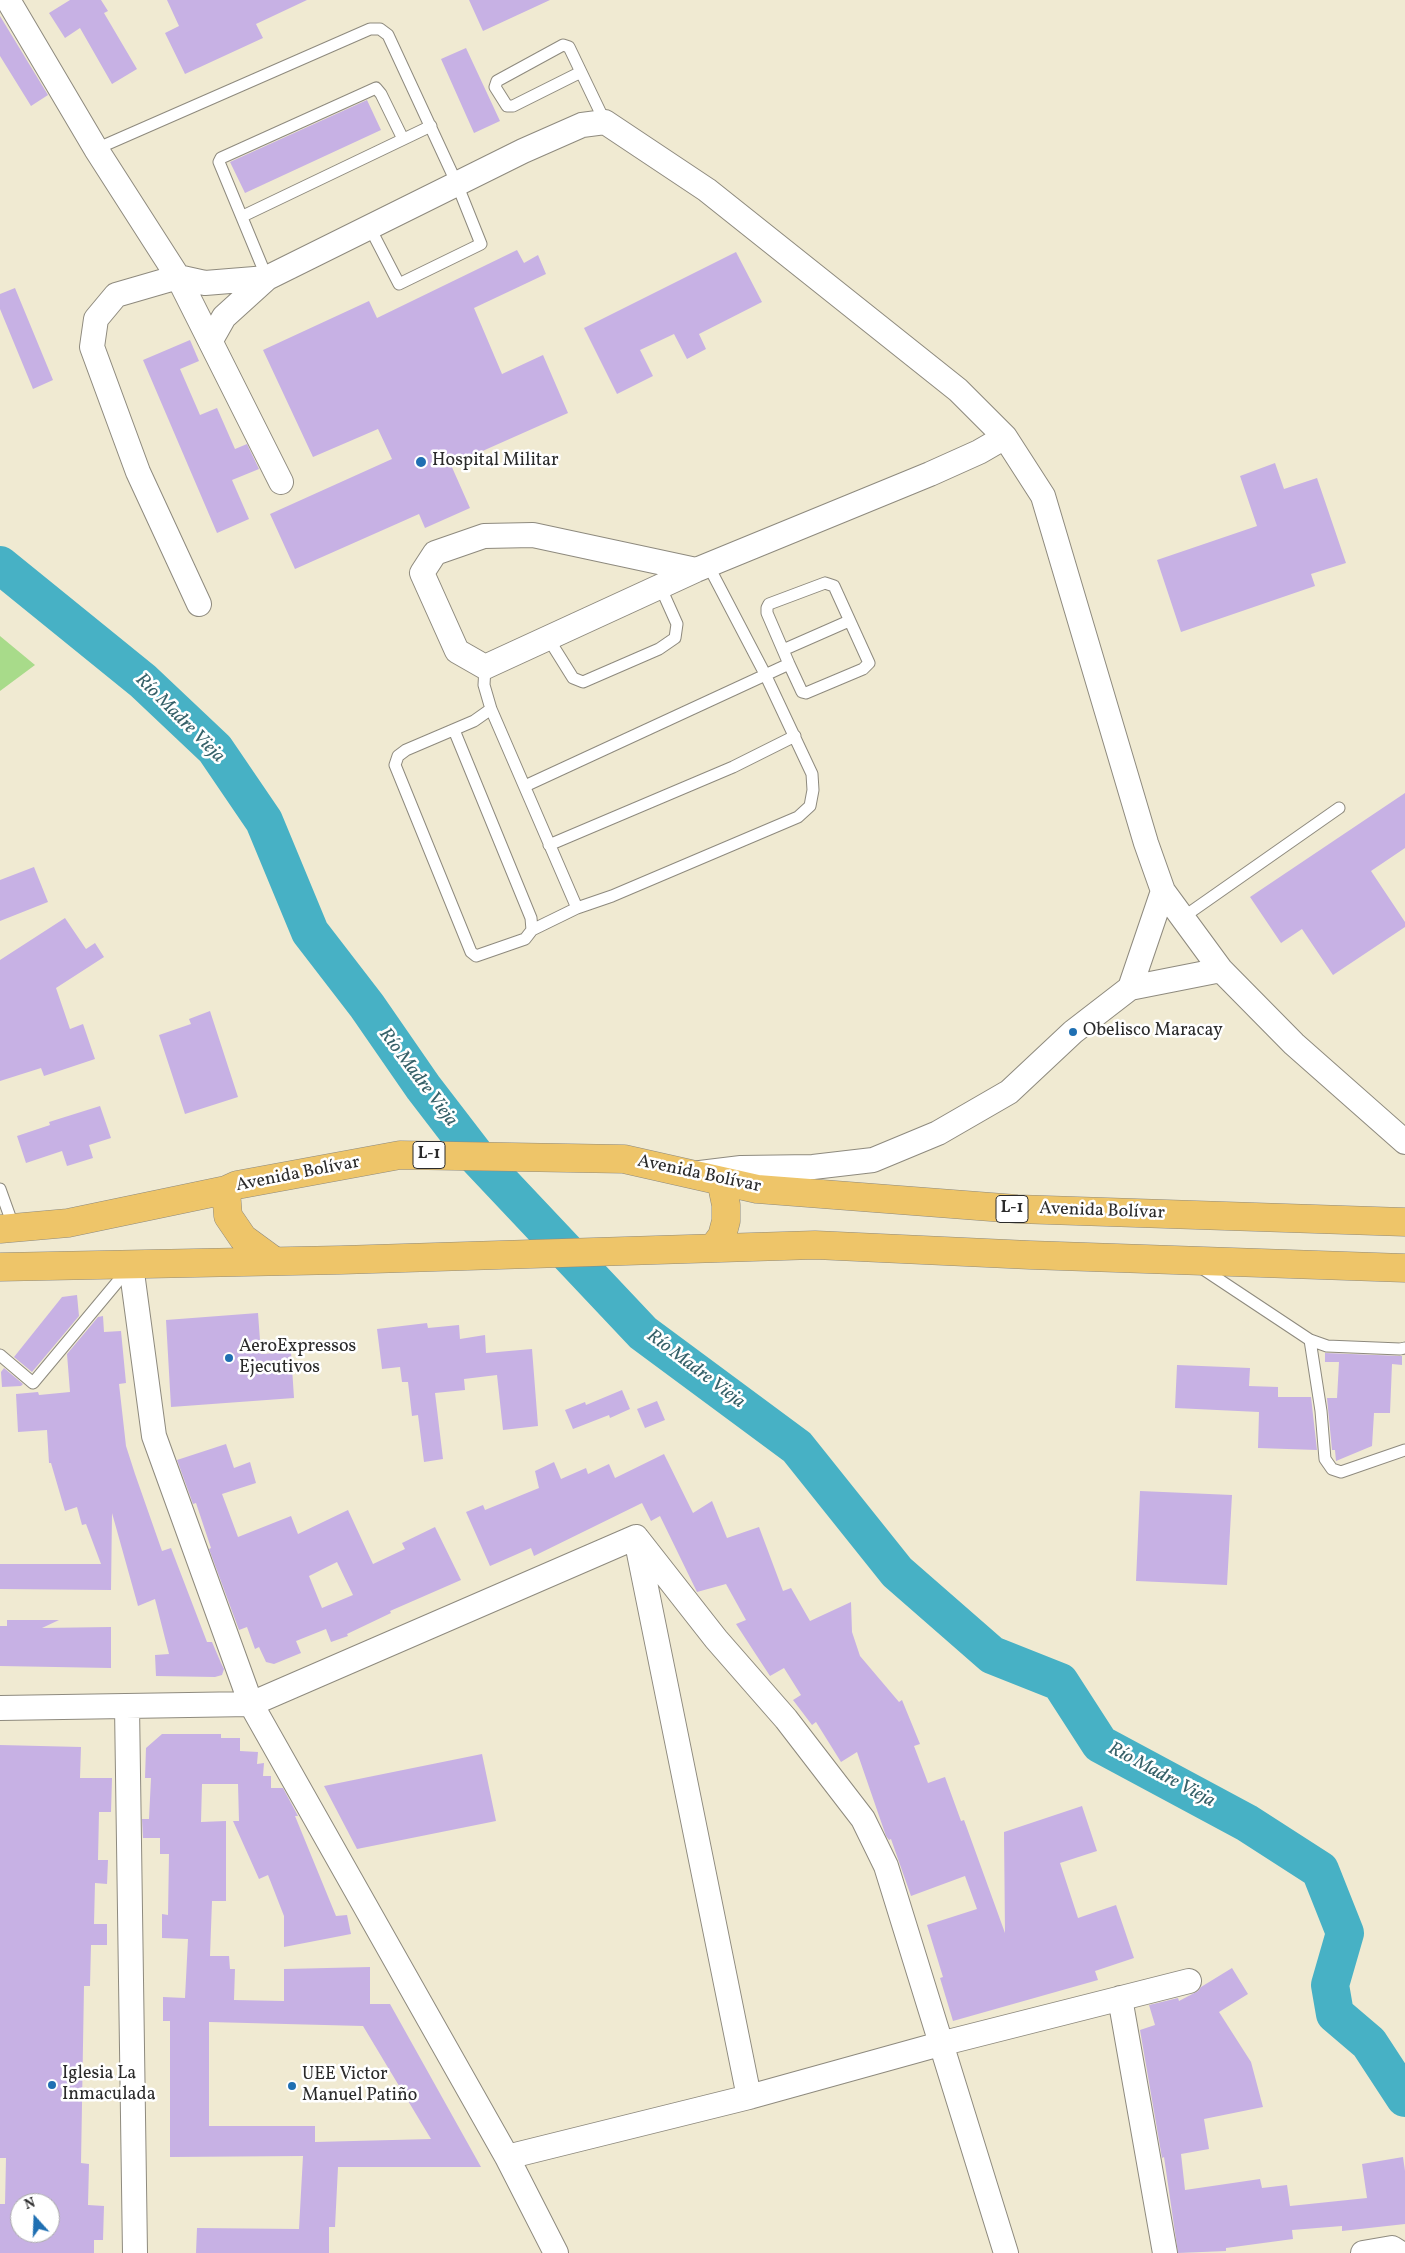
<!DOCTYPE html>
<meta charset="utf-8">
<style>
body{margin:0}
#map{position:relative;width:1405px;height:2253px;overflow:hidden;background:#f0ead2;font-family:Vollkorn,serif}
canvas{display:block}
.north{position:absolute;left:10px;top:2193px;width:50px;height:50px;box-sizing:border-box;background:#fff;border:1px solid #aaa;border-radius:50%;rotate:340deg;font-size:14px;font-weight:700;line-height:20px;text-align:center;color:#2b2b2b}
.north::after{content:'';display:block;margin:auto;width:18px;height:22px;background:#1f6fb2;clip-path:polygon(50% 0,100% 100%,50% 72%,0 100%)}
</style>
<div id="map">
<canvas width="1405" height="2253"></canvas>
<div class="north">N</div>
</div>
<script>
const ctx = document.querySelector('canvas').getContext('2d');
ctx.lineJoin = 'round';
function paint(path, color) { ctx.fillStyle = color; ctx.fill(path, 'evenodd'); }
const shape = rows => new Path2D(rows.map(r => 'M' + r).join(''));
function strokePath(path, color, width, dash) { ctx.strokeStyle = color; ctx.lineWidth = width; ctx.lineCap = dash ? 'butt' : 'round'; ctx.setLineDash(dash || []); ctx.stroke(path); }
function drawText(font, color, halo, rows, align = 'center') {
  ctx.font = font + ' Vollkorn,serif'; ctx.lineWidth = 5; ctx.setLineDash([]); ctx.textBaseline = 'middle'; ctx.strokeStyle = halo; ctx.fillStyle = color; for (const [text, x, y, turn = 0] of rows) {
    ctx.save(); ctx.translate(x, y); ctx.rotate((+turn || 0) * Math.PI / 180); ctx.textAlign = isNaN(turn) ? turn : align; if (halo) ctx.strokeText(text, 0, 0); ctx.fillText(text, 0, 0); ctx.restore();
  }
}
const green = shape([
 [0,636,35,665,0,691]
]);
const river = shape([
 [0,565,143,681,215,749,264,821,310,932,367,1006,423,1087,476,1156,643,1333,797,1447,897,1572,992,1655,1060,1682,1100,1744,1247,1823,1320,1870,1345,1933,1330,1985,1335,2014,1369,2043,1405,2098]
]);
const building = shape([
 [70,0,101,0,108,11,104,13,137,69,112,84,80,28,65,38,49,13],
 [167,0,307,0,256,24,263,38,185,74,165,33,179,26],
 [469,0,550,0,483,31],
 [0,16,48,95,31,106,0,56],
 [466,48,500,121,474,133,441,59],
 [367,100,381,130,245,193,230,162],
 [517,250,524,263,538,255,546,274,474,308,502,374,543,355,568,413,451,465,470,508,425,528,419,514,295,569,270,514,392,459,378,429,313,457,263,350,369,301,377,318],
 [736,252,762,302,699,334,706,349,687,359,674,334,640,350,653,376,617,394,584,328],
 [15,288,53,380,33,389,0,309,0,294],
 [190,340,199,361,180,369,200,415,217,408,235,449,247,444,259,469,232,480,249,519,217,533,143,360],
 [1275,463,1284,489,1317,478,1346,563,1311,574,1315,586,1181,632,1157,560,1257,526,1240,476],
 [1405,793,1405,848,1371,871,1405,922,1405,927,1333,975,1302,929,1281,943,1250,897],
 [34,867,48,902,0,921,0,880],
 [65,918,86,949,95,943,104,957,56,988,70,1029,83,1024,95,1059,44,1076,41,1068,0,1081,0,960],
 [210,1011,238,1097,185,1114,159,1035,191,1024,189,1019],
 [100,1106,111,1138,89,1145,93,1158,67,1166,62,1151,26,1163,17,1136,50,1125,49,1122],
 [77,1295,79,1316,32,1372,14,1357,62,1297],
 [258,1313,261,1354,291,1352,294,1398,171,1407,166,1320],
 [103,1316,104,1332,121,1331,126,1383,119,1384,126,1446,135,1474,162,1551,171,1548,207,1642,212,1642,221,1663,224,1669,222,1675,215,1677,156,1676,155,1655,169,1654,155,1599,138,1606,112,1513,111,1590,0,1589,0,1564,101,1564,86,1524,82,1525,77,1507,65,1511,51,1463,49,1463,47,1430,18,1432,16,1394,38,1392,39,1395,70,1392,67,1354,98,1317],
 [427,1323,428,1328,459,1325,460,1339,485,1335,486,1353,532,1349,538,1426,503,1430,497,1375,464,1379,465,1390,435,1393,443,1459,424,1462,418,1415,412,1416,408,1382,402,1382,400,1367,382,1369,377,1329],
 [1325,1353,1402,1356,1402,1365,1392,1364,1390,1413,1374,1413,1372,1446,1336,1461,1335,1450,1332,1450,1327,1398,1337,1398,1339,1362,1325,1362],
 [1177,1365,1250,1368,1249,1386,1278,1387,1278,1397,1311,1397,1317,1450,1258,1448,1259,1412,1175,1408],
 [4,1368,23,1384,21,1386,2,1387,1,1372],
 [622,1390,630,1409,610,1418,609,1415,573,1429,565,1410,585,1402,586,1405],
 [657,1401,665,1420,645,1428,637,1409],
 [226,1444,234,1468,250,1462,256,1483,222,1494,238,1537,291,1516,298,1534,348,1510,373,1564,405,1549,402,1543,435,1527,461,1580,390,1611,391,1613,347,1634,348,1636,331,1642,326,1629,296,1641,301,1653,274,1664,266,1662,259,1647,255,1649,247,1627,239,1630,209,1549,211,1548,196,1503,193,1504,177,1460],
 [337,1562,353,1595,322,1608,309,1576],
 [664,1454,693,1513,712,1501,727,1538,759,1527,783,1591,791,1588,810,1621,851,1602,852,1632,860,1656,899,1702,902,1700,920,1744,914,1746,928,1783,945,1777,961,1821,964,1820,1005,1933,1004,1832,1082,1806,1097,1851,1060,1863,1078,1918,1116,1905,1134,1958,1095,1971,1098,1980,953,2021,940,1978,943,1977,927,1925,977,1909,965,1876,911,1896,891,1839,889,1840,886,1836,857,1752,841,1762,816,1722,812,1725,793,1700,801,1695,784,1668,770,1676,736,1624,746,1620,726,1584,697,1592,660,1516,651,1521,642,1503,534,1556,531,1548,490,1566,466,1512,483,1505,485,1510,539,1488,535,1471,554,1462,561,1479,586,1468,588,1474,609,1464,615,1478],
 [1140,1491,1232,1495,1227,1585,1136,1581],
 [7,1620,59,1620,42,1628,111,1627,111,1668,0,1666,0,1626,7,1626],
 [162,1734,221,1734,221,1738,240,1738,240,1751,258,1752,257,1764,264,1763,263,1776,271,1776,271,1788,283,1788,298,1816,295,1816,336,1916,347,1915,351,1934,284,1947,284,1916,268,1875,259,1879,233,1821,239,1821,238,1784,202,1784,201,1822,226,1821,226,1901,212,1901,210,1956,229,1956,230,1969,235,1969,234,2000,284,2001,284,1969,370,1967,370,2004,390,2004,481,2167,338,2167,335,2227,329,2227,329,2253,196,2253,197,2228,299,2229,303,2156,170,2157,170,2021,163,2021,163,1997,185,1998,188,1939,162,1938,162,1914,168,1915,169,1854,160,1854,160,1838,143,1838,142,1819,149,1819,151,1778,145,1778,146,1748],
 [209,2022,363,2026,431,2139,315,2142,315,2126,209,2126],
 [0,1745,81,1747,80,1778,112,1778,111,1812,99,1812,98,1860,108,1860,107,1884,95,1883,94,1924,107,1924,107,1945,91,1945,90,1986,84,1986,81,2163,89,2164,88,2205,104,2206,103,2240,94,2240,94,2253,0,2253,0,2204,5,2204,6,2158,0,2158],
 [20,2203,50,2203,50,2233,20,2233],
 [482,1754,496,1821,357,1849,324,1786],
 [1232,1968,1248,1994,1219,2012,1251,2062,1263,2107,1204,2119,1209,2149,1181,2154,1185,2190,1260,2179,1262,2188,1287,2185,1290,2206,1367,2198,1362,2164,1403,2157,1405,2171,1405,2224,1342,2231,1342,2226,1292,2230,1293,2239,1226,2248,1226,2251,1178,2253,1164,2157,1162,2158,1140,2030,1155,2025,1149,2005,1178,1998,1179,2001,1198,1991,1201,1987]
]);
const lane = shape([
 [581,72,513,106,507,106,495,87,497,81,563,45,569,47,605,122],
 [96,149,370,29,380,29,388,35,457,184,481,244,399,284,369,226],
 [243,216,431,126],
 [267,278,219,162,221,158,376,88,381,94,403,139],
 [825,583,834,586,869,663,863,669,806,693,802,692,789,664,767,613,767,608,769,604,825,583],
 [548,638,573,678,583,682,659,649,675,638,677,624,660,586],
 [783,650,849,621],
 [485,667,484,685,491,709,577,908],
 [454,730,531,918,532,930,525,939,476,956,471,952,395,765,398,756,406,750,474,721,491,709],
 [525,786,789,664],
 [549,845,733,767,795,736],
 [1182,918,1339,808],
 [532,930,577,908,612,896,798,817,810,806,813,790,812,774,765,674,708,565],
 [0,1189,14,1228],
 [1200,1267,1310,1340,1327,1346,1400,1349,1405,1348],
 [1310,1340,1321,1411,1325,1459,1332,1469,1341,1472,1405,1450],
 [0,1355,33,1383,129,1268]
]);
const street = shape([
 [8,0,96,149,178,277,281,482],
 [211,340,224,317,267,278,523,151,582,125,605,122,707,190,958,390,1005,437,1043,496,1146,843,1163,891,1221,970,1294,1044,1405,1142],
 [696,570,533,535,484,536,435,553,422,573,457,651,485,667,696,570,930,474,979,452,1005,437],
 [199,604,138,472,92,347,96,319,116,295,178,277,205,283,267,278],
 [1130,988,1221,970],
 [700,1173,741,1168,813,1167,873,1160,938,1133,1009,1092,1073,1032,1130,988,1163,891],
 [131,1265,154,1436,251,1704,507,2157,556,2253],
 [636,1537,716,1639,786,1719,863,1819,886,1866,1006,2253],
 [637,1543,749,2097],
 [127,1706,135,2253],
 [0,1708,251,1704,636,1537],
 [1120,1998,1165,2253],
 [507,2157,749,2097,940,2044,1189,1981],
 [1363,2253,1392,2248,1400,2253]
]);
const primary = shape([
 [226,1190,228,1216,243,1238,273,1260],
 [0,1229,68,1223,226,1190,237,1185,400,1155,624,1159,757,1189,1017,1209,1405,1222],
 [713,1248,722,1236,726,1221,726,1205,721,1181],
 [0,1267,341,1260,815,1245,1030,1255,1405,1268]
]);
const markers = [
 [421,462,6,"#1f6fb2"],
 [1073,1032,5,"#1f6fb2"],
 [229,1358,5,"#1f6fb2"],
 [52,2085,5,"#1f6fb2"],
 [292,2086,5,"#1f6fb2"]
];
const shields = [
 [429,1155,32],
 [1012,1209,32]
];
const shieldNames = [
 ["L-1",429,1155],
 ["L-1",1012,1209]
];
const poiNames = [
 ["Hospital Militar",432,462],
 ["Obelisco Maracay",1083,1032],
 ["AeroExpressos",239,1348],
 ["Ejecutivos",239,1369],
 ["Iglesia La",62,2075],
 ["Inmaculada",62,2096],
 ["UEE Victor",302,2076],
 ["Manuel Patiño",302,2097]
];
const streetNames = [
 ["Avenida Bolívar",298,1175,-11],
 ["Avenida Bolívar",699,1175,12],
 ["Avenida Bolívar",1102,1212,2]
];
const waterNames = [
 ["Río Madre Vieja",179,719,45],
 ["Río Madre Vieja",417,1078,53],
 ["Río Madre Vieja",695,1370,37],
 ["Río Madre Vieja",1161,1776,28]
];
paint(green, '#a8db8a');
strokePath(river, '#47b1c5', 38);
paint(building, '#c7b1e4');
strokePath(lane, '#8e8a7e', 13);
strokePath(street, '#8e8a7e', 26);
strokePath(primary, '#8e8a7e', 29);
strokePath(lane, '#fff', 11);
strokePath(street, '#fff', 24);
strokePath(primary, '#eec569', 28);
for (const [x, y, r, color] of markers) { const dot = new Path2D(); dot.arc(x, y, r, 0, 2 * Math.PI); ctx.fillStyle = color; ctx.fill(dot); strokePath(dot, '#fff', 2); }
for (const [x, y, w] of shields) { const box = new Path2D(); box.roundRect(x - w / 2, y - 13.5, w, 27, 4); ctx.fillStyle = '#fff'; ctx.fill(box); strokePath(box, '#2b2b2b', 1); }
drawText('bold 16px', '#2b2b2b', null, shieldNames);
drawText('18px', '#2b2b2b', '#fff', poiNames, 'left');
drawText('18px', '#2b2b2b', '#fff', streetNames);
drawText('italic 19px', '#366169', '#fff', waterNames);
</script>
